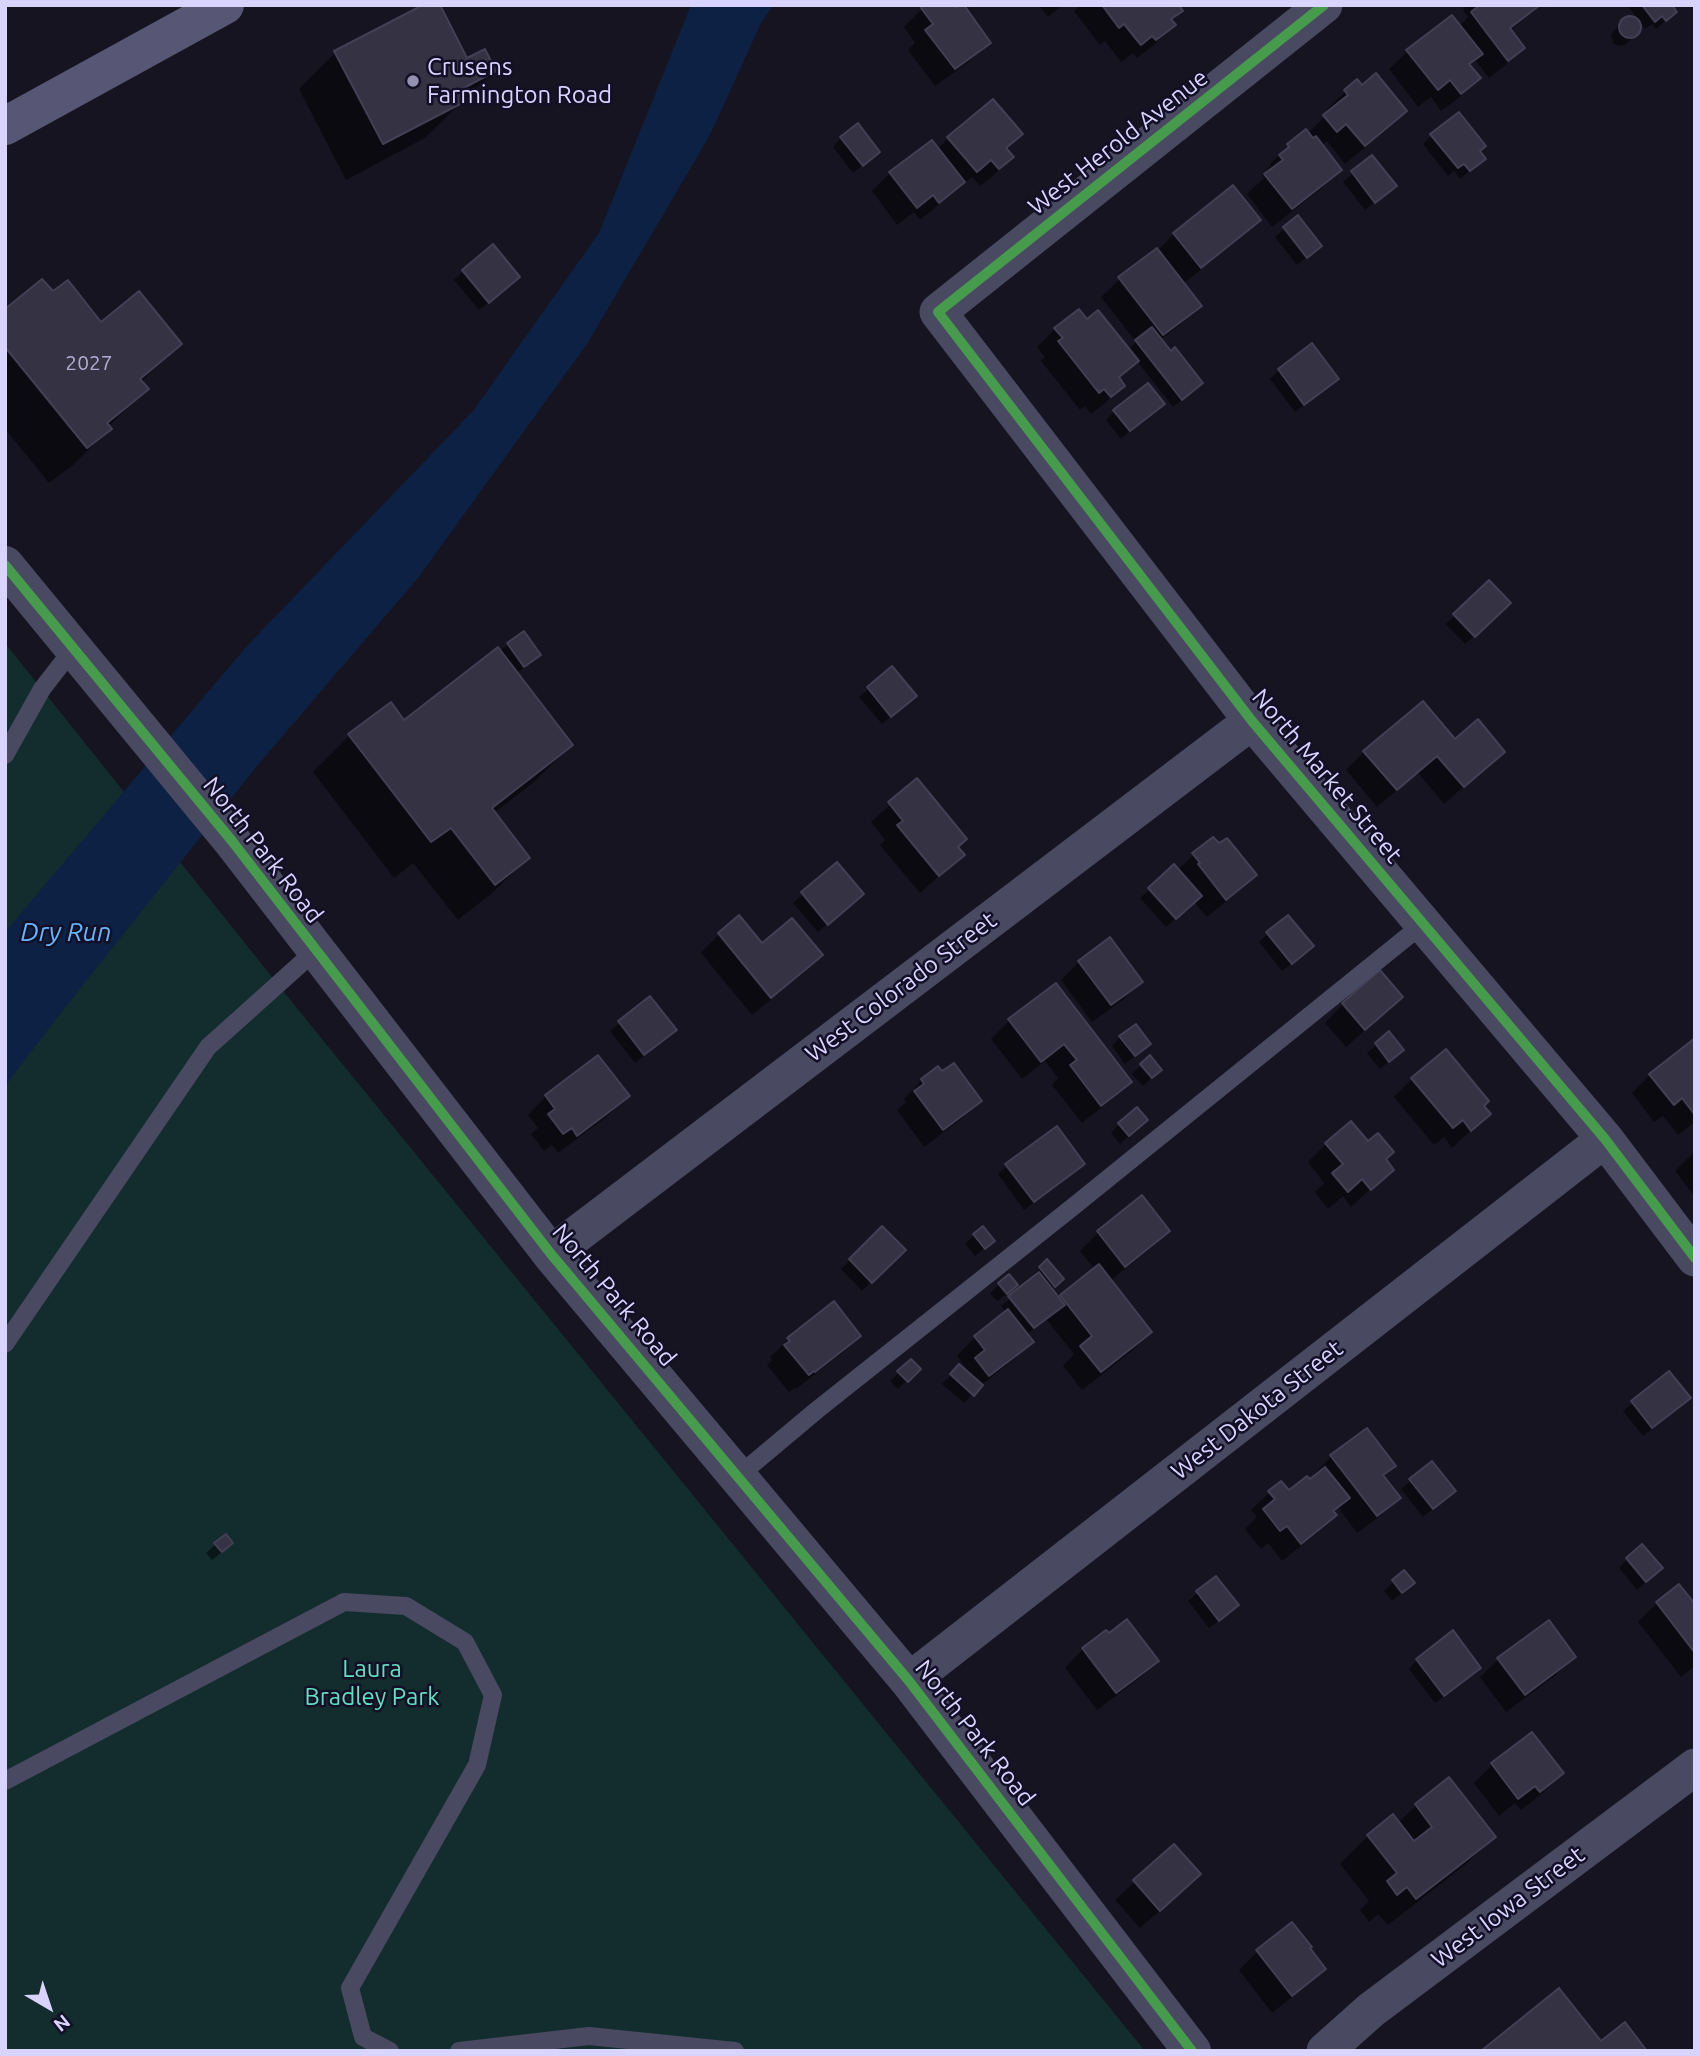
<!DOCTYPE html>
<style>
body{margin:0}
#map{position:relative;width:1700px;height:2056px;overflow:hidden;background:#161421;font-family:Ubuntu,sans-serif}
canvas{display:block}
.frame{position:absolute;inset:0;border:7px solid #d9d4ff;pointer-events:none}
.north{position:absolute;left:14px;top:1972px;width:70px;height:70px;-webkit-text-stroke:5px #130f26;paint-order:stroke;rotate:141deg;font-size:19px;font-weight:700;line-height:28px;text-align:center;color:#d9d4ff}
.north::after{content:'';display:block;margin:auto;width:24px;height:32px;background:#d9d4ff;clip-path:polygon(50% 0,100% 100%,50% 72%,0 100%)}
</style>
<div id="map">
<canvas width="1700" height="2056"></canvas>
<div class="frame"></div>
<div class="north">N</div>
</div>
<script>
const ctx = document.querySelector('canvas').getContext('2d');
ctx.lineJoin = 'round';
function paint(path, color) { ctx.fillStyle = color; ctx.fill(path, 'evenodd'); }
const shape = rows => new Path2D(rows.map(r => 'M' + r).join(''));
function strokePath(path, color, width, dash) { ctx.strokeStyle = color; ctx.lineWidth = width; ctx.lineCap = dash ? 'butt' : 'round'; ctx.setLineDash(dash || []); ctx.stroke(path); }
function drawText(font, color, halo, rows, align = 'center') {
  ctx.font = font + ' Ubuntu,sans-serif'; ctx.lineWidth = 5; ctx.setLineDash([]); ctx.textBaseline = 'middle'; ctx.strokeStyle = halo; ctx.fillStyle = color; for (const [text, x, y, turn = 0] of rows) {
    ctx.save(); ctx.translate(x, y); ctx.rotate((+turn || 0) * Math.PI / 180); ctx.textAlign = isNaN(turn) ? turn : align; if (halo) ctx.strokeText(text, 0, 0); ctx.fillText(text, 0, 0); ctx.restore();
  }
}
const green = shape([
 [5,643,292,1002,1145,2051,5,2051]
]);
const water = shape([
 [691,5,773,5,761,23,710,135,587,344,418,578,257,766,56,1019,5,1086,5,932,247,646,473,411,599,233]
]);
const shadow = shape([
 [961,5,989,42,970,61,935,86,908,50,915,43,904,27,922,9,955,10],
 [1039,5,1063,5,1048,17],
 [1080,5,1177,5,1181,10,1170,21,1173,25,1155,44,1137,58,1133,53,1121,62,1105,41,1100,45,1074,11],
 [1467,5,1539,5,1510,31,1523,48,1504,66,1489,78,1475,60,1468,66,1478,78,1460,97,1441,111,1431,97,1418,107,1389,69,1408,51,1459,26,1468,17,1463,10],
 [1627,5,1670,5,1666,20,1656,29,1652,24,1645,29],
 [1631,18,1640,23,1638,32,1625,45,1619,46,1613,43,1611,34,1624,19],
 [335,53,466,60,494,71,425,138,346,180,299,89],
 [1357,81,1362,87,1404,111,1386,130,1345,164,1327,141,1321,146,1340,170,1321,189,1272,227,1247,194,1264,178,1262,175,1271,165,1270,164,1289,146,1308,133,1329,113,1326,110],
 [1020,134,1005,149,1011,157,993,176,980,186,972,177,920,220,914,212,897,225,872,191,890,173,937,149,949,138],
 [1431,136,1478,152,1484,159,1460,179,1454,171,1448,176,1423,144],
 [841,138,869,160,853,173,833,147],
 [1372,157,1385,194,1365,210,1343,182],
 [1298,217,1311,254,1297,265,1275,237],
 [1259,220,1240,238,1183,284,1199,306,1181,324,1160,340,1192,391,1173,407,1137,361,1118,379,1123,385,1104,404,1091,414,1085,406,1080,410,1041,361,1045,357,1037,347,1055,329,1087,321,1128,350,1136,342,1101,297,1120,279,1157,251,1174,234],
 [463,271,509,286,479,310,454,280],
 [52,294,101,324,179,344,141,382,146,389,108,427,109,429,73,465,49,483,5,429,5,311],
 [1279,370,1327,387,1295,412,1270,379],
 [1162,404,1121,439,1106,420,1114,412],
 [1489,582,1500,612,1465,644,1446,624],
 [524,633,539,655,516,674,571,745,535,781,494,813,528,858,491,894,458,920,413,863,394,878,313,772,349,736,390,705,404,722],
 [892,669,905,705,882,724,859,697],
 [1454,741,1503,752,1444,804,1418,773,1377,807,1346,770,1364,752],
 [917,781,962,855,920,893,880,845,885,840,871,822],
 [1193,855,1254,875,1236,893,1207,917,1194,902,1166,927,1140,898,1174,867,1177,871],
 [837,864,853,902,818,932,793,903],
 [1268,933,1303,955,1282,971,1259,942],
 [719,934,761,945,820,955,802,974,752,1015,701,953],
 [1079,962,1141,982,1123,1000,1092,1022,1061,980],
 [1056,985,1130,1082,1111,1100,1082,1123,1052,1085,1058,1078,1045,1061,1022,1079,991,1039,1009,1021],
 [650,998,675,1030,635,1063,610,1031],
 [1343,1004,1382,1015,1346,1047,1325,1023],
 [1389,1034,1402,1050,1380,1069,1367,1053],
 [1120,1037,1149,1044,1125,1064,1112,1046],
 [1695,1040,1695,1122,1678,1135,1663,1116,1654,1122,1632,1093,1650,1075],
 [1141,1065,1160,1069,1143,1086,1132,1074],
 [1412,1079,1482,1106,1489,1114,1452,1148,1444,1137,1434,1145,1394,1097],
 [922,1080,979,1101,961,1119,924,1147,897,1110,906,1102,904,1099],
 [546,1096,627,1096,609,1115,558,1153,552,1145,544,1151,531,1134,538,1128,528,1115],
 [1119,1124,1137,1129,1120,1144,1111,1133],
 [1326,1144,1384,1160,1392,1169,1351,1207,1343,1196,1328,1209,1315,1192,1324,1183,1308,1162],
 [1695,1151,1695,1197,1675,1171],
 [1007,1166,1074,1172,1024,1210,998,1174],
 [882,1229,903,1250,862,1291,841,1269],
 [1168,1231,1150,1249,1110,1281,1150,1332,1132,1351,1082,1390,1063,1366,1074,1354,1046,1319,1026,1335,1032,1342,1013,1360,979,1387,964,1403,942,1384,960,1366,968,1374,969,1372,957,1356,975,1337,1006,1313,1001,1306,1033,1279,1031,1277,1047,1261,1062,1279,1051,1290,1058,1299,1095,1270,1080,1251,1098,1233],
 [974,1235,993,1241,975,1256,965,1244],
 [1009,1276,1007,1294,997,1301,990,1293],
 [859,1336,841,1354,796,1389,795,1388,789,1392,767,1365,772,1360,770,1357,789,1339],
 [911,1361,918,1369,898,1389,890,1381],
 [1668,1373,1680,1406,1643,1436,1623,1411],
 [1332,1456,1393,1466,1382,1477,1398,1498,1380,1516,1357,1533,1338,1507,1332,1512,1334,1515,1316,1534,1282,1561,1268,1543,1261,1549,1245,1529,1257,1517,1251,1510,1270,1492,1289,1493,1309,1482,1315,1477,1313,1475],
 [1432,1464,1454,1491,1423,1517,1401,1489],
 [225,1536,222,1552,212,1560,206,1553],
 [1627,1559,1651,1577,1637,1590,1619,1568],
 [1404,1572,1404,1591,1392,1601,1384,1591],
 [1216,1578,1228,1614,1209,1628,1188,1601],
 [1679,1586,1695,1607,1695,1666,1681,1677,1638,1622,1657,1603],
 [1083,1649,1156,1661,1138,1679,1097,1710,1065,1668],
 [1574,1656,1556,1675,1506,1712,1480,1677,1499,1659],
 [1417,1660,1470,1676,1435,1703,1409,1669],
 [1492,1765,1562,1773,1544,1792,1521,1810,1515,1803,1499,1816,1474,1783],
 [1449,1780,1494,1837,1466,1864,1388,1925,1378,1914,1369,1922,1360,1910,1369,1901,1340,1864,1368,1836,1398,1823,1416,1806],
 [1173,1846,1180,1893,1140,1928,1115,1900],
 [1292,1925,1323,1969,1305,1987,1272,2013,1239,1970,1257,1952]
]);
const building = shape([
 [423,5,440,5,467,58,485,49,496,71,458,91,464,102,383,144,334,51,423,5],
 [924,5,953,5,955,7,964,5,991,43,955,69,925,30,933,24,921,8,924,5],
 [1102,5,1179,5,1183,11,1171,19,1176,25,1156,40,1152,36,1141,45,1124,24,1119,28,1102,5],
 [1480,5,1540,5,1510,28,1525,48,1508,61,1471,12,1480,5],
 [1642,5,1672,5,1677,12,1666,21,1662,16,1655,22,1642,5],
 [1452,15,1483,54,1469,64,1481,78,1461,94,1450,80,1438,90,1406,50,1452,15],
 '1619 27a11 11 0 1 1 22 0a11 11 0 1 1-22 0Z',
 [1376,73,1407,111,1365,146,1346,124,1337,132,1323,115,1348,95,1344,90,1357,79,1362,85,1376,73],
 [993,99,1023,134,1006,148,1014,157,999,169,991,160,977,172,947,137,993,99],
 [1459,112,1486,146,1480,151,1486,159,1470,171,1464,164,1458,168,1430,134,1459,112],
 [858,123,880,152,863,166,840,137,858,123],
 [1306,129,1313,138,1316,136,1342,170,1292,209,1264,174,1283,160,1279,155,1289,147,1287,144,1306,129],
 [932,140,965,182,939,203,933,195,917,208,889,172,932,140],
 [1372,155,1397,186,1375,203,1351,171,1372,155],
 [1233,185,1261,220,1201,268,1173,233,1233,185],
 [1298,215,1322,246,1307,258,1283,227,1298,215],
 [493,244,520,277,489,303,462,270,493,244],
 [1157,248,1202,306,1163,335,1118,277,1157,248],
 [42,279,53,291,68,280,101,322,139,291,182,344,140,379,149,389,107,423,112,429,87,448,5,347,5,309,42,279],
 [1079,309,1087,319,1098,310,1139,361,1119,377,1125,386,1111,397,1104,389,1099,393,1058,341,1063,338,1054,328,1079,309],
 [1152,327,1171,351,1175,347,1203,383,1182,400,1135,340,1152,327],
 [1312,343,1339,379,1304,405,1278,369,1312,343],
 [1148,383,1165,404,1130,431,1113,410,1148,383],
 [1489,580,1511,603,1475,637,1453,614,1489,580],
 [524,631,541,655,524,667,507,643,524,631],
 [498,647,573,745,492,808,530,858,495,885,451,828,431,842,348,734,391,702,404,720,498,647],
 [892,666,917,696,891,717,867,687,892,666],
 [1423,701,1455,739,1478,719,1505,752,1464,787,1437,756,1397,790,1363,751,1423,701],
 [917,778,967,839,958,847,965,855,939,876,897,825,903,821,888,802,917,778],
 [1213,837,1219,843,1227,838,1257,875,1226,900,1198,864,1200,863,1192,853,1213,837],
 [837,862,864,894,828,925,801,892,837,862],
 [1174,864,1202,896,1176,919,1148,888,1174,864],
 [739,915,762,943,792,918,823,955,771,998,718,933,739,915],
 [1288,915,1314,946,1292,964,1266,932,1288,915],
 [1110,937,1143,982,1111,1005,1078,961,1110,937],
 [1380,970,1403,997,1365,1030,1342,1003,1380,970],
 [1056,983,1132,1082,1101,1106,1070,1065,1077,1060,1064,1044,1041,1062,1008,1019,1056,983],
 [650,996,677,1030,644,1055,618,1021,650,996],
 [1136,1024,1151,1044,1135,1056,1119,1036,1136,1024],
 [1389,1031,1404,1050,1389,1062,1375,1043,1389,1031],
 [1695,1038,1695,1115,1682,1098,1674,1105,1649,1074,1695,1038],
 [1446,1049,1489,1101,1484,1106,1491,1114,1471,1131,1463,1120,1453,1128,1411,1078,1446,1049],
 [598,1055,630,1096,577,1136,572,1128,563,1134,548,1114,555,1109,545,1095,598,1055],
 [1150,1055,1162,1070,1152,1078,1140,1064,1150,1055],
 [954,1063,982,1101,943,1130,914,1091,924,1084,921,1079,938,1066,942,1071,954,1063],
 [1137,1107,1148,1120,1129,1136,1118,1123,1137,1107],
 [1351,1121,1368,1141,1378,1133,1394,1152,1386,1159,1394,1170,1371,1190,1362,1179,1348,1192,1332,1173,1343,1164,1325,1143,1351,1121],
 [1057,1126,1085,1164,1034,1202,1005,1164,1057,1126],
 [1142,1195,1170,1231,1125,1267,1097,1231,1142,1195],
 [882,1226,906,1250,872,1283,849,1259,882,1226],
 [983,1226,995,1241,985,1249,973,1234,983,1226],
 [1047,1259,1064,1279,1055,1287,1039,1267,1047,1259],
 [1099,1264,1152,1332,1101,1372,1080,1346,1092,1336,1060,1295,1099,1264],
 [1039,1272,1065,1305,1034,1328,1008,1296,1039,1272],
 [1009,1274,1018,1285,1007,1294,998,1283,1009,1274],
 [834,1301,861,1336,815,1372,814,1371,809,1375,784,1345,790,1341,787,1338,834,1301],
 [1008,1309,1034,1342,989,1376,975,1358,985,1350,974,1336,1008,1309],
 [911,1359,921,1369,908,1382,897,1371,911,1359],
 [959,1364,983,1385,974,1396,950,1374,959,1364],
 [1669,1371,1691,1398,1652,1428,1631,1401,1669,1371],
 [1367,1428,1396,1466,1383,1475,1401,1498,1377,1516,1330,1455,1367,1428],
 [1432,1461,1456,1491,1433,1509,1409,1479,1432,1461],
 [1325,1467,1350,1498,1333,1511,1337,1515,1301,1544,1287,1526,1280,1531,1263,1509,1275,1499,1268,1491,1281,1481,1289,1490,1307,1476,1310,1479,1325,1467],
 [226,1534,233,1543,222,1552,214,1543,226,1534],
 [1642,1544,1663,1568,1646,1582,1626,1558,1642,1544],
 [1404,1570,1415,1583,1402,1593,1392,1580,1404,1570],
 [1216,1576,1239,1605,1219,1621,1196,1591,1216,1576],
 [1679,1584,1695,1604,1695,1653,1656,1602,1679,1584],
 [1127,1619,1159,1661,1116,1693,1082,1648,1106,1630,1109,1633,1127,1619],
 [1549,1620,1576,1657,1525,1695,1497,1658,1549,1620],
 [1453,1630,1481,1668,1444,1696,1416,1659,1453,1630],
 [1532,1732,1564,1773,1540,1792,1535,1786,1518,1799,1491,1763,1532,1732],
 [1449,1777,1496,1837,1416,1899,1407,1887,1397,1895,1387,1881,1397,1873,1367,1835,1393,1814,1414,1841,1432,1827,1415,1804,1449,1777],
 [1174,1844,1201,1874,1160,1911,1133,1880,1174,1844],
 [1292,1922,1312,1947,1310,1948,1326,1969,1292,1996,1256,1950,1292,1922],
 [1559,1988,1601,2041,1625,2022,1647,2051,1481,2051,1559,1988]
]);
const service = shape([
 [5,755,42,689,73,649],
 [5,1344,208,1047,315,951],
 [737,1477,817,1410,1069,1210,1423,924],
 [5,1781,344,1602,406,1606,465,1642,493,1695,477,1765,350,1988,363,2037,390,2051],
 [459,2051,589,2036,735,2051]
]);
const minor = shape([
 [1324,5,938,312,1252,721,1605,1139,1695,1258],
 [551,1254,1252,721],
 [909,1681,1605,1139],
 [1325,2051,1371,2010,1695,1767]
]);
const tertiary = shape([
 [5,565,232,841,551,1254,909,1681,1192,2051]
]);
const secondary = shape([
 [5,126,225,5]
]);
const cycleway = shape([
 [1324,5,938,312,1252,721,1605,1139,1695,1258],
 [5,565,232,841,551,1254,909,1681,1192,2051]
]);
const markers = [
 [413,81,7,"#9591b1"]
];
const numberNames = [
 ["2027",89,363]
];
const poiNames = [
 ["Crusens",427,67],
 ["Farmington Road",427,95]
];
const streetNames = [
 ["West Herold Avenue",1118,142,-38],
 ["North Market Street",1327,776,50],
 ["North Park Road",263,850,52],
 ["West Colorado Street",901,987,-37],
 ["North Park Road",614,1295,50],
 ["West Dakota Street",1257,1410,-38],
 ["North Park Road",975,1733,52],
 ["West Iowa Street",1508,1907,-37]
];
const parkNames = [
 ["Laura",372,1669],
 ["Bradley Park",372,1697]
];
const waterNames = [
 ["Dry Run",66,932]
];
paint(green, '#132c2d');
paint(water, '#0d2144');
paint(shadow, '#0007');
paint(building, '#343243');
strokePath(building, '#433f54', 2);
strokePath(service, '#4a4962', 18);
strokePath(minor, '#4a4962', 37);
strokePath(tertiary, '#4a4962', 38);
strokePath(secondary, '#575674', 38);
strokePath(cycleway, '#469c4c', 10);
for (const [x, y, r, color] of markers) { const dot = new Path2D(); dot.arc(x, y, r, 0, 2 * Math.PI); ctx.fillStyle = color; ctx.fill(dot); strokePath(dot, '#130f26', 2.5); }
drawText('21px', '#b0acd0', null, numberNames);
drawText('24px', '#d9d4ff', '#130f26', poiNames, 'left');
drawText('24px', '#d9d4ff', '#130f26', streetNames);
drawText('24px', '#5fe0c0', '#130f26', parkNames);
drawText('italic 26px', '#62b6ff', '#130f26', waterNames);
</script>
